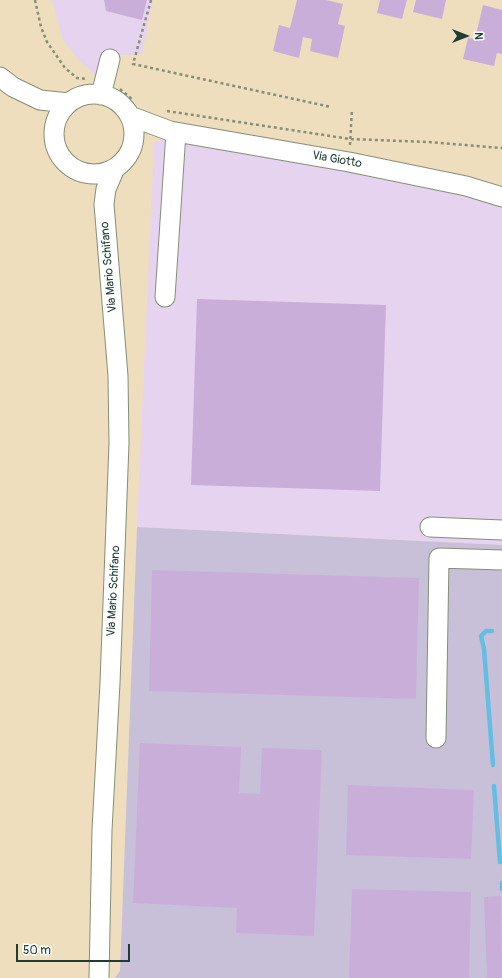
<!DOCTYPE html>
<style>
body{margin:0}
#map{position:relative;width:502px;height:978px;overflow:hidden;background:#eedebd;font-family:Pangolin,sans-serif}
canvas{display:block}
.north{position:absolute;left:446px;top:16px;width:40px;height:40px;-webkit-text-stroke:3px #fff;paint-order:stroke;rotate:90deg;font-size:11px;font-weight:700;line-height:16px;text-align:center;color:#1f3d34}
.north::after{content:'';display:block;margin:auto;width:14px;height:18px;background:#1f3d34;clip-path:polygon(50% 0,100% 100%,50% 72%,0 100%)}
.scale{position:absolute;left:16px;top:944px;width:114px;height:18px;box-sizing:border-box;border:2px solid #1f3d34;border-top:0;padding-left:5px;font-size:12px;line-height:14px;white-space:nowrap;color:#1f3d34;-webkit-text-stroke:3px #fff;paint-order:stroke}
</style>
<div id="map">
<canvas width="502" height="978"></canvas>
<div class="north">N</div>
<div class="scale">50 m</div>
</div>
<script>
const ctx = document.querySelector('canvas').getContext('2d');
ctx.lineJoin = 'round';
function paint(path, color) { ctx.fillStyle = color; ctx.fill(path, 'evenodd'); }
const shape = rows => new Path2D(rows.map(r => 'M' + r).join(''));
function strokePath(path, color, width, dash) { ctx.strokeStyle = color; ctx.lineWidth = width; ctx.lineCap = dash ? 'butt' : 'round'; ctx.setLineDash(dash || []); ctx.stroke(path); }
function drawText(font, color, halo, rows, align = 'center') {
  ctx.font = font + ' Pangolin,sans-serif'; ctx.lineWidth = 3; ctx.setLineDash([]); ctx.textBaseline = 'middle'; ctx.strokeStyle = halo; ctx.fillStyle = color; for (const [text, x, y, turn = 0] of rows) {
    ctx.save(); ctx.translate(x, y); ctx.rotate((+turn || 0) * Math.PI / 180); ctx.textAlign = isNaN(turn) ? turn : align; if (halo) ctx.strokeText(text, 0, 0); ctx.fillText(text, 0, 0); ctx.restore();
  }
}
const built = shape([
 [52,0,153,0,142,54,104,56,95,75,78,59,63,40],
 [170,137,489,196,502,204,502,545,137,527,154,143]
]);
const industrial = shape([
 [137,527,502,545,502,978,115,978,120,971]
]);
const stream = shape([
 [492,631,486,631,481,636,484,649,493,765],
 [494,786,500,862],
 [502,883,502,889]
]);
const building = shape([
 [104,0,147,0,142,20,106,11],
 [297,0,326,0,343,4,338,24,345,26,338,58,310,51,312,39,303,37,299,58,273,51,279,25,290,28],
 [380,0,407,0,402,19,377,13],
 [416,0,446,0,442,19,413,12],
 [483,5,502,10,502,54,497,53,494,66,463,59,468,38,475,39],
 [197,299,386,305,380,491,191,485],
 [152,570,419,578,416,699,149,691],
 [140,743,241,747,239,793,260,794,262,748,322,750,314,936,236,933,237,908,133,903],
 [348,785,474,790,471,859,346,855],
 [352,889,471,892,469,978,349,978],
 [501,896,502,978,487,978,484,897]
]);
const path = shape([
 [35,0,41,27,47,42,65,68,77,78,88,79],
 [151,0,133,64,331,107],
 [120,89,133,100],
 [167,111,350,139,428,142,502,148],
 [350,145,352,109]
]);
const minor = shape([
 [0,77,13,87,40,100,69,103],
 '54 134a40 40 0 1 1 80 0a40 40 0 1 1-80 0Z',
 [101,95,110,59],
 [130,116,170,131,349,162,466,186,502,197],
 [165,297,176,132],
 [430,527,502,530],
 [436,738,439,558,502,560],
 [99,978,102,830,110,683,119,443,118,376,104,204,106,189,115,168]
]);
const streetNames = [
 ["Via Giotto",337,160,10],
 ["Via Mario Schifano",109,267,-95],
 ["Via Mario Schifano",114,591,-87]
];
paint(built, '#e6d3f0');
paint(industrial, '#c8c0d8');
strokePath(stream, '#64bee2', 4.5);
paint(building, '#caaeda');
strokePath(minor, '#868e78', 21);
strokePath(path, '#868e78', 2.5, [3, 3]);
strokePath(minor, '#fff', 19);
drawText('12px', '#1f3d34', '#fff', streetNames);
</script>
